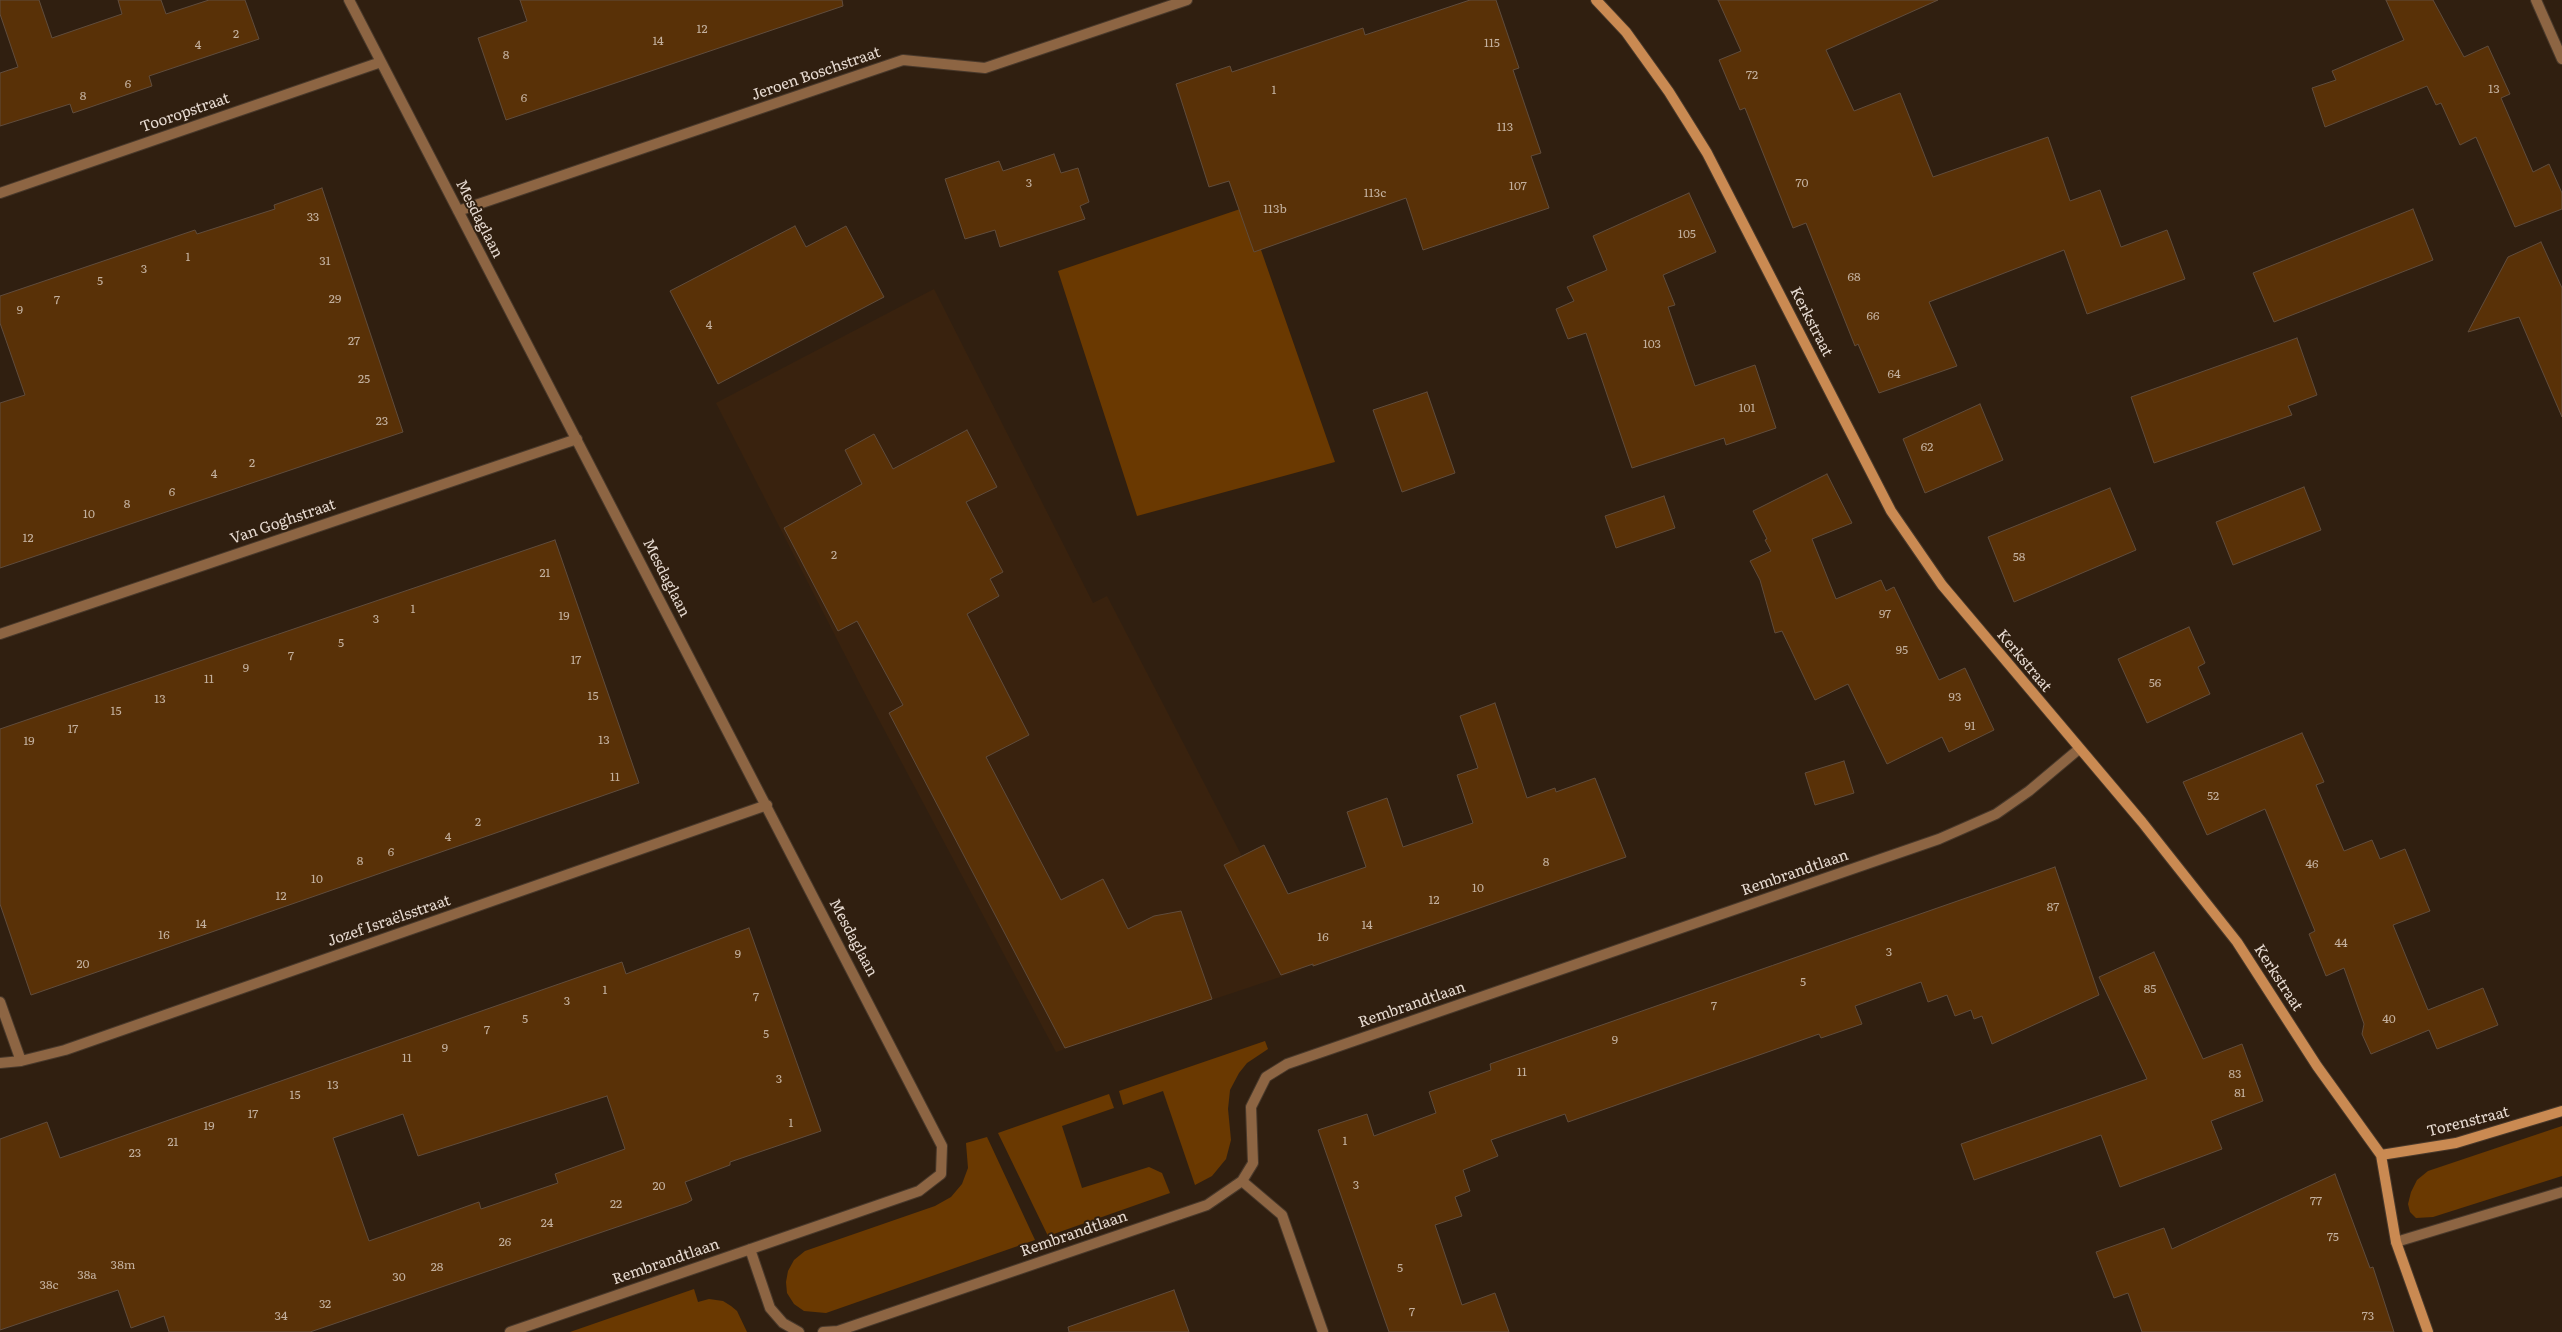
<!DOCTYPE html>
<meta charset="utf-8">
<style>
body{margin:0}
canvas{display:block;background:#301f10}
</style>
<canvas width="2562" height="1332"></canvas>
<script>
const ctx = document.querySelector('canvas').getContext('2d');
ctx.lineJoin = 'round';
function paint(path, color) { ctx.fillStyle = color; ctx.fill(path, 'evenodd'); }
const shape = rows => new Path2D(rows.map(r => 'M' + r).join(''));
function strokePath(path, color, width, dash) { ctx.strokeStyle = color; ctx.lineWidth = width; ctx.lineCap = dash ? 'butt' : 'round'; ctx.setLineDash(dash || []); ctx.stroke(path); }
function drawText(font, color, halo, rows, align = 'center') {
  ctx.font = font + ' Literata,serif'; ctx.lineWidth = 4; ctx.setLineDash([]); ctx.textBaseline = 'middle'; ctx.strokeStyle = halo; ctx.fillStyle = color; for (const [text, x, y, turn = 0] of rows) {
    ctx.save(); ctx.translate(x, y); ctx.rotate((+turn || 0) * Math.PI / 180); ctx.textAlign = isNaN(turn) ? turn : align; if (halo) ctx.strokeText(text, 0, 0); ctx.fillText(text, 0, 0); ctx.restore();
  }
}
const built = shape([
 [934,289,1093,603,1107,596,1301,970,1056,1052,862,688,716,403]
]);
const green = shape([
 [1246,207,1335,462,1137,516,1058,271],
 [1265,1041,1268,1049,1247,1063,1239,1073,1230,1090,1228,1109,1231,1140,1226,1159,1212,1176,1195,1185,1163,1091,1123,1105,1119,1091],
 [1109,1094,1114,1108,1062,1126,1082,1188,1149,1167,1162,1173,1170,1193,1048,1236,998,1133],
 [2562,1126,2562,1176,2433,1217,2416,1218,2410,1212,2408,1204,2411,1192,2417,1180,2428,1171],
 [987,1137,1035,1240,826,1313,804,1311,794,1304,787,1293,786,1282,788,1271,794,1260,805,1251,935,1206,951,1197,962,1184,968,1168,966,1143],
 [694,1289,698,1302,709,1299,723,1301,731,1306,737,1311,747,1332,570,1332]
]);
const building = shape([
 [0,0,39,0,52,38,122,14,118,0,161,0,166,14,209,0,245,0,259,39,149,76,152,86,73,113,70,104,0,126,0,73,18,67,0,14,0,0],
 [520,0,842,0,843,6,506,120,478,38,527,21,520,0],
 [1470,0,1496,0,1519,68,1513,70,1541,153,1531,156,1549,208,1423,250,1406,198,1254,252,1229,181,1209,187,1176,84,1230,66,1232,72,1363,28,1365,35,1470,0],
 [1718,0,1938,0,1826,50,1854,111,1900,93,1933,177,2048,137,2070,201,2100,190,2121,247,2167,230,2185,279,2087,314,2064,250,1929,302,1957,366,1879,393,1858,344,1855,346,1806,223,1793,228,1745,108,1740,110,1719,60,1741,51,1718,0],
 [2386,0,2433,0,2464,57,2488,46,2510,94,2501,98,2533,172,2549,164,2562,193,2562,209,2515,227,2476,137,2460,145,2441,103,2436,105,2427,86,2325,127,2312,88,2336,80,2332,71,2404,40,2386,0],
 [1054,154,1061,173,1078,168,1089,202,1080,206,1085,219,1000,247,995,230,965,239,945,179,999,161,1003,171,1054,154],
 [322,188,403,432,0,568,0,403,25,395,0,323,0,296,195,230,197,234,275,209,274,205,322,188],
 [1689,193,1716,252,1663,275,1675,305,1668,307,1695,386,1755,365,1776,428,1726,445,1724,438,1632,468,1586,333,1568,339,1556,309,1574,301,1567,287,1607,270,1593,236,1689,193],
 [2413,209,2433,260,2274,322,2253,273,2413,209],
 [795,226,806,247,846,226,884,297,718,384,670,291,795,226],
 [2541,242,2562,288,2562,417,2519,317,2468,332,2508,257,2541,242],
 [2297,338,2317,395,2288,406,2292,415,2154,463,2131,397,2297,338],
 [1427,392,1455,473,1402,492,1373,410,1427,392],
 [1980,404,2003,460,1925,493,1903,439,1980,404],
 [967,430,997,487,966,502,1003,572,990,579,999,596,967,614,1029,735,986,757,1061,900,1103,879,1128,929,1154,916,1181,911,1212,999,1065,1048,889,713,903,705,857,621,838,631,784,528,862,484,845,450,874,434,893,469,967,430],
 [1827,474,1852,523,1812,539,1836,599,1881,580,1886,591,1894,587,1939,680,1965,668,1994,730,1949,752,1942,737,1887,764,1848,684,1815,700,1782,631,1775,633,1760,580,1750,561,1771,551,1765,540,1767,539,1753,511,1827,474],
 [2304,487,2321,530,2233,565,2216,522,2304,487],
 [2110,488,2136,550,2014,602,1988,537,2110,488],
 [1664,496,1675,528,1616,548,1605,516,1664,496],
 [555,540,639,783,31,995,0,904,0,729,555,540],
 [2189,627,2205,663,2198,667,2210,694,2147,723,2118,659,2189,627],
 [1495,703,1527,798,1555,788,1556,792,1595,778,1626,857,1313,966,1313,964,1281,975,1224,865,1264,845,1288,894,1366,867,1347,812,1387,798,1403,847,1473,823,1457,775,1478,768,1460,716,1495,703],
 [2302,733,2324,782,2316,785,2344,851,2372,840,2380,859,2405,849,2430,911,2393,925,2428,1010,2483,988,2498,1025,2437,1049,2429,1030,2371,1054,2362,1034,2364,1024,2344,968,2326,976,2309,934,2315,931,2265,809,2207,835,2183,782,2302,733],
 [1844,761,1854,793,1815,805,1805,773,1844,761],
 [2055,867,2099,995,1992,1044,1982,1016,1974,1019,1971,1010,1955,1016,1947,995,1928,1002,1921,982,1855,1006,1862,1024,1821,1038,1819,1034,1568,1122,1565,1114,1491,1140,1498,1156,1463,1170,1470,1191,1455,1197,1462,1216,1435,1225,1462,1305,1495,1293,1509,1332,1389,1332,1318,1130,1367,1114,1374,1136,1436,1113,1429,1092,1491,1070,1490,1064,2055,867],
 [749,928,821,1131,730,1162,730,1165,685,1182,692,1200,687,1203,310,1332,169,1332,164,1316,131,1328,118,1290,0,1330,0,1139,47,1122,60,1158,622,962,626,974,749,928],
 [607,1096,625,1149,555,1174,558,1183,481,1209,479,1202,369,1241,333,1138,403,1114,418,1156,607,1096],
 [2154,952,2203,1059,2242,1044,2263,1101,2211,1121,2222,1149,2120,1187,2101,1135,1974,1180,1961,1144,2147,1079,2099,977,2154,952],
 [2335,1174,2370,1268,2373,1267,2394,1332,2142,1332,2128,1293,2114,1298,2096,1252,2164,1228,2172,1249,2335,1174],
 [1174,1290,1189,1332,1069,1332,1068,1327,1174,1290]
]);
const street = shape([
 [349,0,942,1146,941,1174,919,1191,510,1332],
 [2536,0,2562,59],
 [0,193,381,62],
 [458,211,903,60,985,68,1187,0],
 [0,634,577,439],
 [0,1002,21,1061],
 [0,1063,21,1061,65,1050,767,805],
 [1242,1181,1282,1215,1323,1332],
 [2396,1242,2562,1192],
 [750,1249,770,1308,783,1323,799,1332],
 [823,1332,838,1331,1207,1205,1242,1181,1253,1163,1251,1107,1266,1077,1287,1064,1939,839,1996,814,2029,791,2079,749]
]);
const secondary = shape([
 [1596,0,1626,32,1669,92,1707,153,1891,511,1942,585,2142,822,2237,942,2317,1066,2381,1155,2396,1242,2428,1332],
 [2381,1155,2456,1143,2562,1111]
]);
const numberNames = [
 ["12",702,29],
 ["2",236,34],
 ["14",658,41],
 ["115",1492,43],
 ["4",198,45],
 ["8",506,55],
 ["72",1752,75],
 ["6",128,84],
 ["13",2494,89],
 ["1",1274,90],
 ["8",83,96],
 ["6",524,98],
 ["113",1505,127],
 ["3",1029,183],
 ["70",1802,183],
 ["107",1518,186],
 ["113c",1375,193],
 ["113b",1275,209],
 ["33",313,217],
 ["105",1687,234],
 ["1",188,257],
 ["31",325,261],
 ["3",144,269],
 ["68",1854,277],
 ["5",100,281],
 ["29",335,299],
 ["7",57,300],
 ["9",20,310],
 ["66",1873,316],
 ["4",709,325],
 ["27",354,341],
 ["103",1652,344],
 ["64",1894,374],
 ["25",364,379],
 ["101",1747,408],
 ["23",382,421],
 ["62",1927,447],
 ["2",252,463],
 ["4",214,474],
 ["6",172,492],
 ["8",127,504],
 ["10",89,514],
 ["12",28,538],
 ["2",834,555],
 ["58",2019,557],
 ["21",545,573],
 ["1",413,609],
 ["97",1885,614],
 ["19",564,616],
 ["3",376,619],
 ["5",341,643],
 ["95",1902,650],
 ["7",291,656],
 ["17",576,660],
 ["9",246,668],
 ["11",209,679],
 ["56",2155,683],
 ["15",593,696],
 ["93",1955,697],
 ["13",160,699],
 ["15",116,711],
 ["91",1970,726],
 ["17",73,729],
 ["13",604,740],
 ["19",29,741],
 ["11",615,777],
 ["52",2213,796],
 ["2",478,822],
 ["4",448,837],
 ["6",391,852],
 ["8",360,861],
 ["8",1546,862],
 ["46",2312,864],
 ["10",317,879],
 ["10",1478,888],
 ["12",281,896],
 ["12",1434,900],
 ["87",2053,907],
 ["14",201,924],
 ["14",1367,925],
 ["16",164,935],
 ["16",1323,937],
 ["44",2341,943],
 ["3",1889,952],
 ["9",738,954],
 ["20",83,964],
 ["5",1803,982],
 ["85",2150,989],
 ["1",605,990],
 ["7",756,997],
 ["3",567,1001],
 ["7",1714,1006],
 ["5",525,1019],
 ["40",2389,1019],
 ["7",487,1030],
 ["5",766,1034],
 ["9",1615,1040],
 ["9",445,1048],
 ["11",407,1058],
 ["11",1522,1072],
 ["83",2235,1074],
 ["3",779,1079],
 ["13",333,1085],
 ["81",2240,1093],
 ["15",295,1095],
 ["17",253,1114],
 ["1",791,1123],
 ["19",209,1126],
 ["1",1345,1141],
 ["21",173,1142],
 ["23",135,1153],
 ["3",1356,1185],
 ["20",659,1186],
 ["77",2316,1201],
 ["22",616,1204],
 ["24",547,1223],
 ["75",2333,1237],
 ["26",505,1242],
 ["38m",123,1265],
 ["28",437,1267],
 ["5",1400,1268],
 ["38a",87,1275],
 ["30",399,1277],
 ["38c",49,1285],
 ["32",325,1304],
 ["7",1412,1312],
 ["34",281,1316],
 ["73",2368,1316]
];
const streetNames = [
 ["Jeroen Boschstraat",816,74,-19],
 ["Tooropstraat",185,113,-19],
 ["Mesdaglaan",479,219,63],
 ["Kerkstraat",1811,322,63],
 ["Van Goghstraat",283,522,-19],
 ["Mesdaglaan",666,578,63],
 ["Kerkstraat",2024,661,50],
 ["Rembrandtlaan",1795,873,-19],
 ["Jozef Israëlsstraat",389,921,-19],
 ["Mesdaglaan",853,938,62],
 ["Kerkstraat",2278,978,57],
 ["Rembrandtlaan",1412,1005,-19],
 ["Torenstraat",2468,1122,-14],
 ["Rembrandtlaan",1074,1234,-19],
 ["Rembrandtlaan",666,1262,-19]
];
paint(built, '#39220e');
paint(green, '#6a3901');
paint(building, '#593107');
strokePath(building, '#604c3c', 1);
strokePath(street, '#49392b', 12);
strokePath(secondary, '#49392b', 12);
strokePath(street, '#8d6543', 10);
strokePath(secondary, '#ca8a52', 10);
drawText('12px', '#c3b09e', null, numberNames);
drawText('15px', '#e6dad1', '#301f10', streetNames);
</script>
